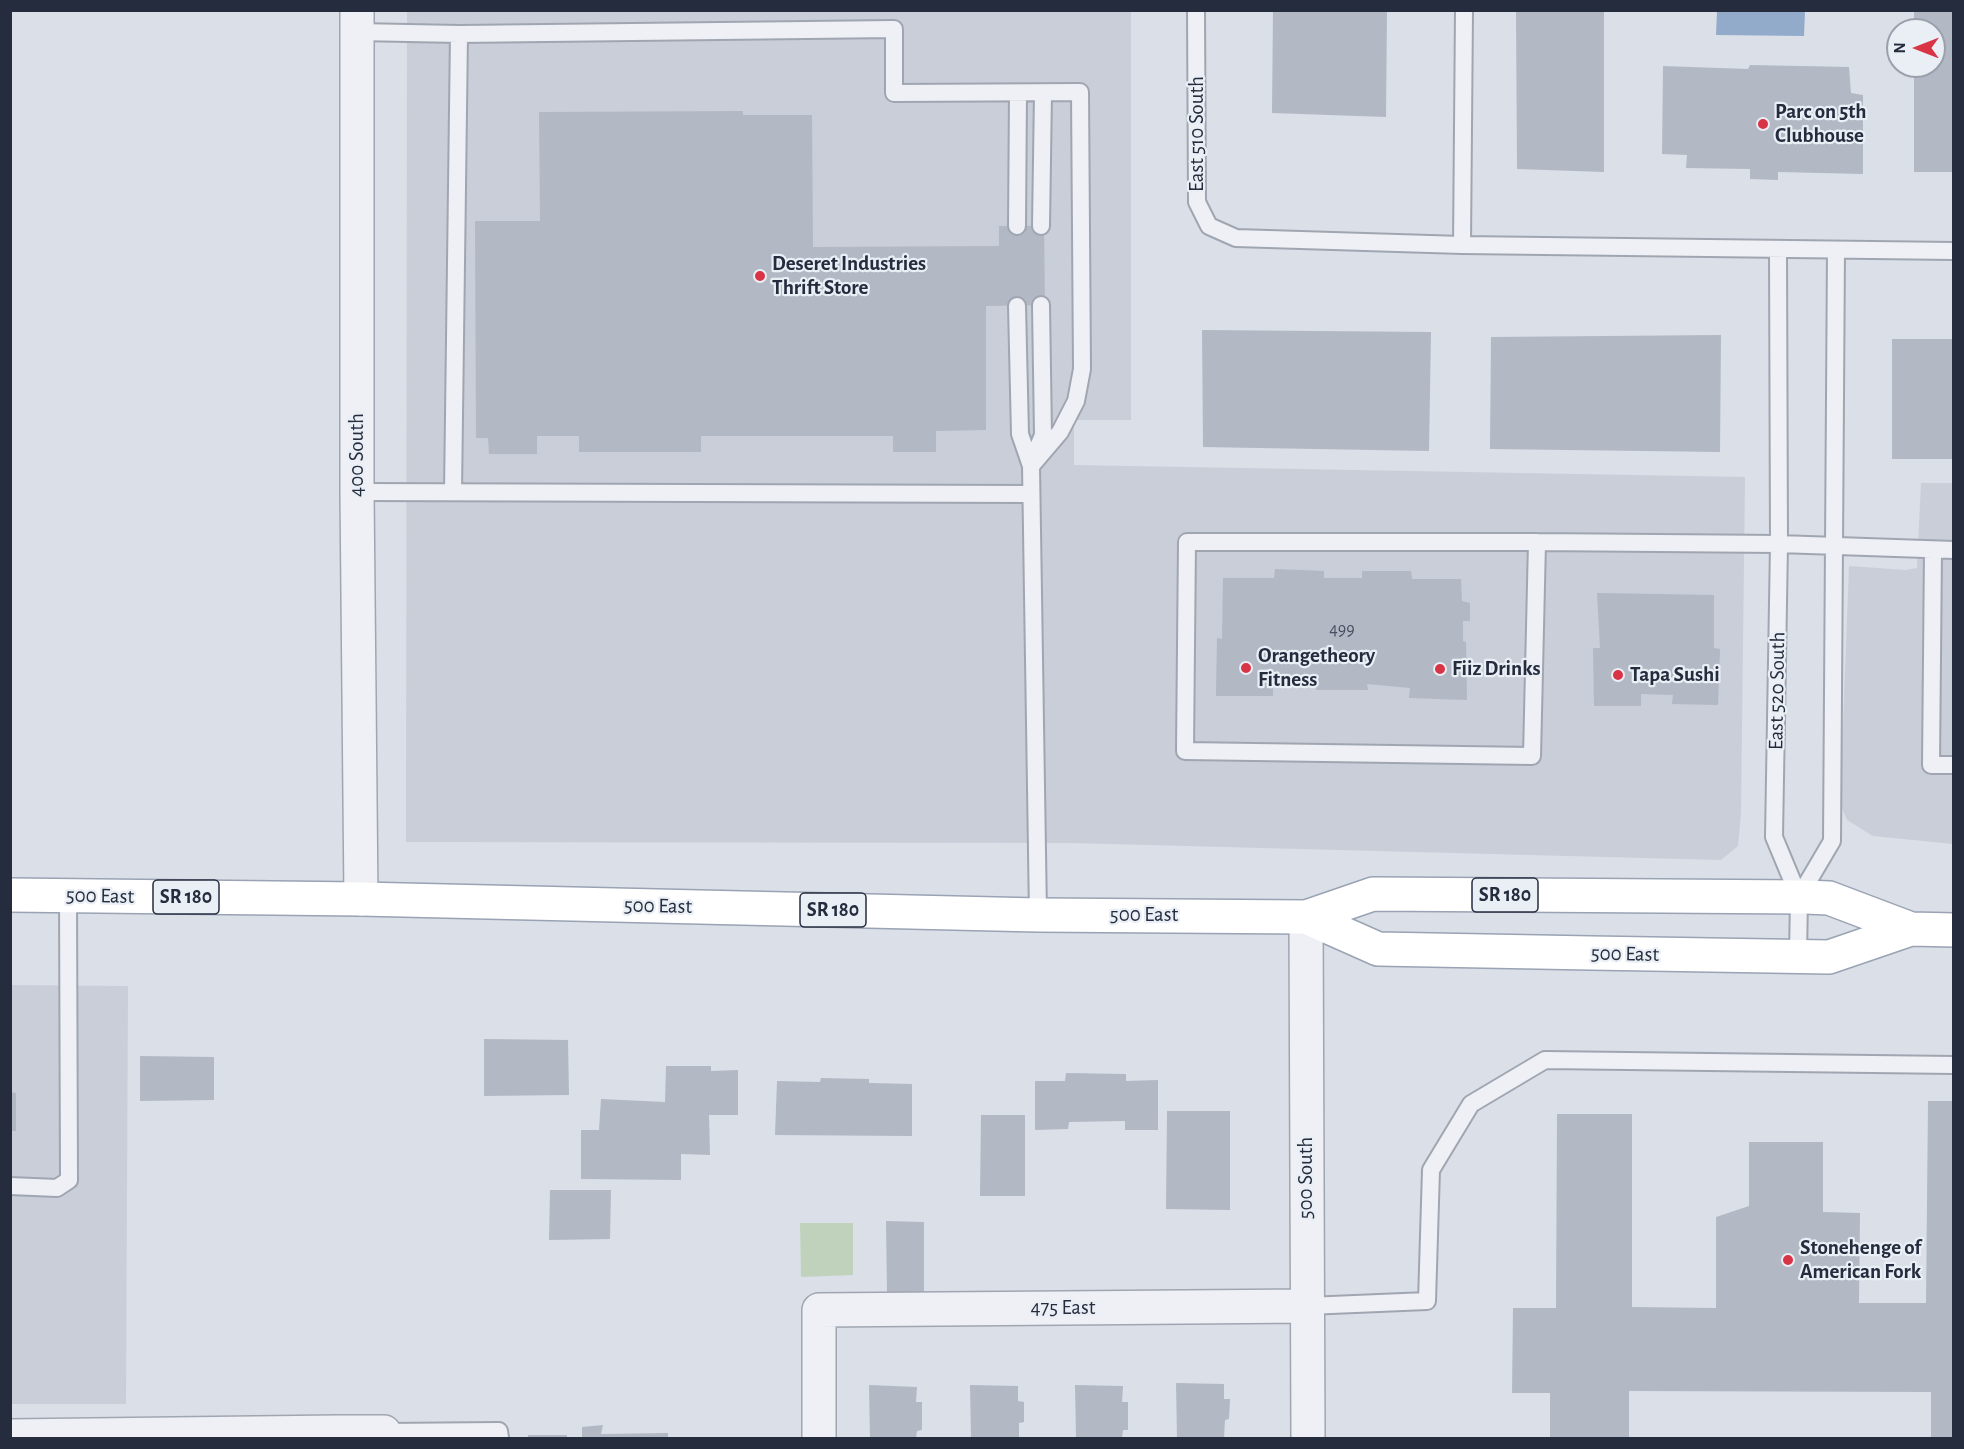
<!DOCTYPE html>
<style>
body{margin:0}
#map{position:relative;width:1964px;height:1449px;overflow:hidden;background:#dbdfe7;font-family:"Alegreya Sans",sans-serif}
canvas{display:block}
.frame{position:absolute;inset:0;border:12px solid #242c3e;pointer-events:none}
.north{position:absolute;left:1886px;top:18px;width:60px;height:60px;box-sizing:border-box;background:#eaeef5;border:2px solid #9ba0ac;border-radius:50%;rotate:270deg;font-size:16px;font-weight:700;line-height:24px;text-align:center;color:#242c3e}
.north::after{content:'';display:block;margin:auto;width:21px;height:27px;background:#d83446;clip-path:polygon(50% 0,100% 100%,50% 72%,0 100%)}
</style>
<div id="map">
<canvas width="1964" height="1449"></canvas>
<div class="frame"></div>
<div class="north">N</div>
</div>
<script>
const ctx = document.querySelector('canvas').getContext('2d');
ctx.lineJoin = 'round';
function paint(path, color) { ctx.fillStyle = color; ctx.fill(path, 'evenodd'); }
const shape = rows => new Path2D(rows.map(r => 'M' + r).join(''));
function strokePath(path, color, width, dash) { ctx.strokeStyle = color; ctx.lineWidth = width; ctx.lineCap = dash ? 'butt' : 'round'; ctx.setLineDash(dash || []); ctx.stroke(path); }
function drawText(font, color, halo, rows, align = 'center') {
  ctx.font = font + ' "Alegreya Sans",sans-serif'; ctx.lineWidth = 4.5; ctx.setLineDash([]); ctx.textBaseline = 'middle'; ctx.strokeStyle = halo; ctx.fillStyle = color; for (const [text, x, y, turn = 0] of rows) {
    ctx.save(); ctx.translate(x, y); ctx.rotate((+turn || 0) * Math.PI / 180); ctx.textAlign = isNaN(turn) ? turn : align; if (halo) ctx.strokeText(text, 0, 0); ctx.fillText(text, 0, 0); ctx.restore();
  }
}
const built = shape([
 [407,11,1131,11,1131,420,1074,420,1074,465,1745,477,1741,813,1738,846,1721,860,1072,843,406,842],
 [1921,483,1953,483,1953,844,1873,836,1847,820,1840,804,1849,566,1906,570,1917,568],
 [11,985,128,986,126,1404,11,1404]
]);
const green = shape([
 [800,1223,853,1223,853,1275,801,1277]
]);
const water = shape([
 [1717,11,1805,11,1804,36,1716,35]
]);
const building = shape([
 [1273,10,1387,10,1386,117,1272,113],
 [1516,10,1604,10,1604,172,1517,169],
 [1914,10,1954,10,1954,172,1914,172,1914,66,1934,66,1934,30,1914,30],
 [1750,65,1849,67,1851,93,1863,95,1863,174,1778,172,1778,180,1750,179,1750,169,1686,168,1687,155,1662,154,1663,66,1748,69],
 [743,111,743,115,812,115,813,247,999,246,999,226,1044,226,1045,305,986,306,986,430,936,431,936,452,893,452,893,436,701,436,701,452,579,452,579,436,537,436,537,454,489,454,488,438,476,438,475,221,540,221,539,112],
 [1202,330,1431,332,1429,451,1203,447],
 [1721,335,1720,452,1490,449,1491,337],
 [1892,339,1954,339,1954,459,1892,459],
 [1275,569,1324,571,1324,578,1362,578,1362,571,1411,571,1412,579,1461,579,1462,601,1470,603,1470,621,1463,621,1463,641,1466,642,1467,700,1409,698,1410,688,1367,684,1368,690,1316,690,1316,683,1273,684,1273,696,1216,696,1217,638,1222,639,1223,578,1274,578],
 [1597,593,1714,595,1714,648,1720,649,1718,705,1672,704,1673,695,1641,694,1641,706,1594,706,1593,648,1600,648],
 [484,1039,568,1040,569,1095,484,1096],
 [140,1056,214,1057,214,1100,140,1101],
 [666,1066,711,1066,711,1071,738,1070,738,1115,709,1115,710,1155,681,1154,681,1180,581,1179,581,1130,599,1130,601,1099,665,1102],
 [1066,1073,1126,1074,1126,1081,1158,1080,1158,1130,1125,1130,1125,1121,1069,1122,1068,1129,1035,1130,1035,1081,1065,1081],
 [821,1078,869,1079,869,1083,912,1084,912,1136,775,1135,777,1081,820,1082],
 [10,1092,16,1093,16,1131,10,1131],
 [1928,1101,1954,1101,1954,1438,1931,1438,1931,1392,1629,1391,1629,1438,1550,1438,1550,1393,1512,1393,1513,1308,1556,1308,1557,1114,1632,1114,1632,1307,1716,1308,1716,1217,1749,1206,1749,1142,1823,1142,1823,1212,1860,1213,1859,1303,1926,1303],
 [1167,1111,1230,1111,1230,1210,1166,1209],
 [981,1115,1025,1115,1025,1196,980,1196],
 [550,1190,611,1190,610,1239,549,1240],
 [886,1221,924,1222,924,1294,887,1294],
 [1176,1383,1224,1384,1224,1399,1230,1399,1229,1419,1225,1420,1224,1438,1177,1438],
 [869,1385,917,1387,916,1402,922,1402,922,1430,917,1431,916,1438,870,1438],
 [970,1385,1018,1386,1018,1401,1024,1402,1024,1422,1019,1423,1019,1438,971,1438],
 [1075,1385,1123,1386,1122,1402,1128,1402,1128,1430,1123,1430,1122,1438,1076,1438],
 [603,1425,601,1434,668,1433,668,1438,582,1438,582,1427],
 [528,1435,567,1435,567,1438,528,1438]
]);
const lane = shape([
 [1196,10,1197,202,1209,226,1236,238,1462,245],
 [1464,10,1462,245,1954,251],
 [357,32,459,34,894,29,894,93,1080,92,1082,369,1076,401,1060,432,1031,466,1038,915],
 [1017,226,1018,93],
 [1041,226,1043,93],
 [1778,250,1779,544,1774,837,1799,897,1798,957],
 [1017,306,1020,434,1031,466],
 [1035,454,1043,435,1041,305],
 [357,492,1031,494],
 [453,492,459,34],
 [1537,542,1532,756,1185,751,1187,542,1537,542,1779,544,1954,550],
 [1933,550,1931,765,1954,765],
 [1799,897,1832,841,1836,250],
 [10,1186,57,1188,69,1180,68,895],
 [1307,1306,1427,1301,1431,1170,1471,1104,1545,1060,1954,1065],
 [384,1432,499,1431,500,1438]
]);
const street = shape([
 [357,10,357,492,361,899],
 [1306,917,1308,1438],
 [10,1436,338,1432,384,1432,384,1438],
 [819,1438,819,1310,1307,1306]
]);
const primary = shape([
 [10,895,361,899,1038,915,1306,917,1373,894,1805,897,1829,898,1911,929,1954,930],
 [1306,917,1378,949,1591,953,1829,957,1911,929]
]);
const markers = [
 [1763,124,6,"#d83446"],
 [760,276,6,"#d83446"],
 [1246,668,6,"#d83446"],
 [1440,669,6,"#d83446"],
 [1618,675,6,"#d83446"],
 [1788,1260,6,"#d83446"]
];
const numberNames = [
 ["499",1342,630]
];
const shields = [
 [1505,895,66],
 [186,897,66],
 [833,910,66]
];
const shieldNames = [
 ["SR 180",1505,895],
 ["SR 180",186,897],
 ["SR 180",833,910]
];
const poiNames = [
 ["Parc on 5th",1775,112],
 ["Clubhouse",1775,136],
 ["Deseret Industries",772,264],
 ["Thrift Store",772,288],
 ["Orangetheory",1258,656],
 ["Fitness",1258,680],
 ["Fiiz Drinks",1452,669],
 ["Tapa Sushi",1630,675],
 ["Stonehenge of",1800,1248],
 ["American Fork",1800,1272]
];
const streetNames = [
 ["East 510 South",1197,134,-90],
 ["400 South",357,455,-90],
 ["East 520 South",1777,691,-89],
 ["500 East",100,896,1],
 ["500 East",658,906,1],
 ["500 East",1144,915],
 ["500 East",1625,954,1],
 ["500 South",1306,1178,-90],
 ["475 East",1063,1308]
];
paint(built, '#c9ced9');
paint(green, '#c0d2bb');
paint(water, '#92abcb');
paint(building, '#b2b8c4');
strokePath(lane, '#a0a6b1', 20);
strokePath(street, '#a0a6b1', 36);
strokePath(primary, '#99a3b3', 36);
strokePath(lane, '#eef0f5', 16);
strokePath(street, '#eef0f5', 33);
strokePath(primary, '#fff', 33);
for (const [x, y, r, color] of markers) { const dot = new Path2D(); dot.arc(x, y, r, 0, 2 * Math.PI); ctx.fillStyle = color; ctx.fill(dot); strokePath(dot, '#eaeef5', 2); }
drawText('18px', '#484f60', null, numberNames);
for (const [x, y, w] of shields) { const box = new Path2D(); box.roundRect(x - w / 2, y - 17, w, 34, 4.5); ctx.fillStyle = '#eaeef5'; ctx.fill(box); strokePath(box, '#242c3e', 1.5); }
drawText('bold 20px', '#242c3e', null, shieldNames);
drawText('bold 21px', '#242c3e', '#eaeef5', poiNames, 'left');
drawText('21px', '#242c3e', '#eaeef5', streetNames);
</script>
